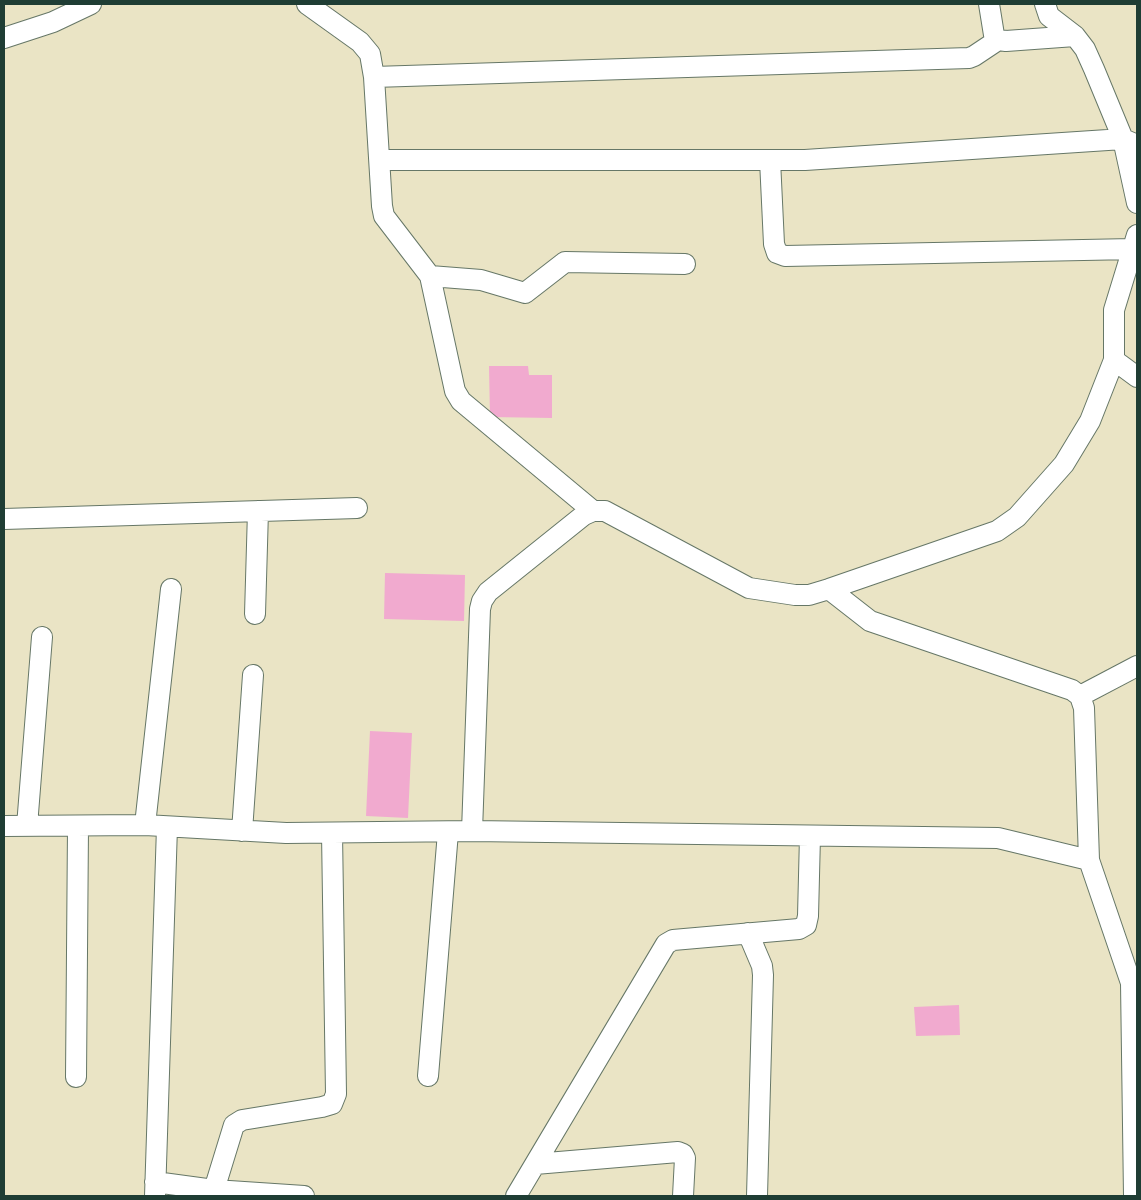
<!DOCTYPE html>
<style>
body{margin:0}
#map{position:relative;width:1141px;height:1200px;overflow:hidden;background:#eae4c5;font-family:"Architects Daughter",sans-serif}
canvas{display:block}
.frame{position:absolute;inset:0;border:5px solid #1f3d34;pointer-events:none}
</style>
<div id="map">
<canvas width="1141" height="1200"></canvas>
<div class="frame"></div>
</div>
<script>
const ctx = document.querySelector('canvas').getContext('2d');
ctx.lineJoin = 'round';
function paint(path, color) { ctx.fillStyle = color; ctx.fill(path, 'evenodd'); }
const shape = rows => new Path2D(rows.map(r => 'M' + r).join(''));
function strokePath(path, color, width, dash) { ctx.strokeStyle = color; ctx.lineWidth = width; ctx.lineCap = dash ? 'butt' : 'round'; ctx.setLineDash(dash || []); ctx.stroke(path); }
const building = shape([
 [489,366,528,366,529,375,552,375,552,418,490,417],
 [385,573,465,575,464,621,384,619],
 [370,731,412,733,408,818,366,816],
 [959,1005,960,1035,916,1036,914,1007]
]);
const minor = shape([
 [307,4,360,42,370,54,374,77,382,206,384,216,430,276,455,391,461,401,593,511],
 [989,4,994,35,998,40,1006,41,1075,36],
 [1045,4,1049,16,1075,36,1085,49,1094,69,1123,139,1137,203],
 [4,38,53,22,91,4],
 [374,77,969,58,974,56,998,40],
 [380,160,805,160,1123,139,1137,145],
 [770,160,774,244,777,253,785,256,1133,249],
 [430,276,481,280,525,293,565,262,685,264],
 [1114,360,1137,377],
 [4,519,357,508],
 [829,589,870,621,1072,690,1080,696,1084,708,1089,860],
 [255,614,258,511],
 [1080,696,1137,666],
 [145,825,171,589],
 [4,826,145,825,286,833,472,831,998,838,1089,860,1131,983,1137,982],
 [27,826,42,637],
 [242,831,253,675],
 [472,831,480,609,482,601,488,592,584,515,593,511,605,511,749,588,795,595,809,595,829,589,997,531,1017,517,1064,464,1090,421,1114,360,1114,310,1137,235],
 [748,933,762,966,763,975,757,1196],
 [1131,983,1134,1196],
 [428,1076,448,832],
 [76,1077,78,827],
 [535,1164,678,1152,683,1154,685,1158,683,1196],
 [155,1182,214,1190,304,1196],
 [214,1190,234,1125,242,1120,322,1107,332,1104,336,1094,332,833],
 [155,1196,167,827],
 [516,1196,666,944,673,940,799,929,806,925,808,916,810,836]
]);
paint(building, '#f1aacf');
strokePath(minor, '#667767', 22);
strokePath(minor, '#fff', 20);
</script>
